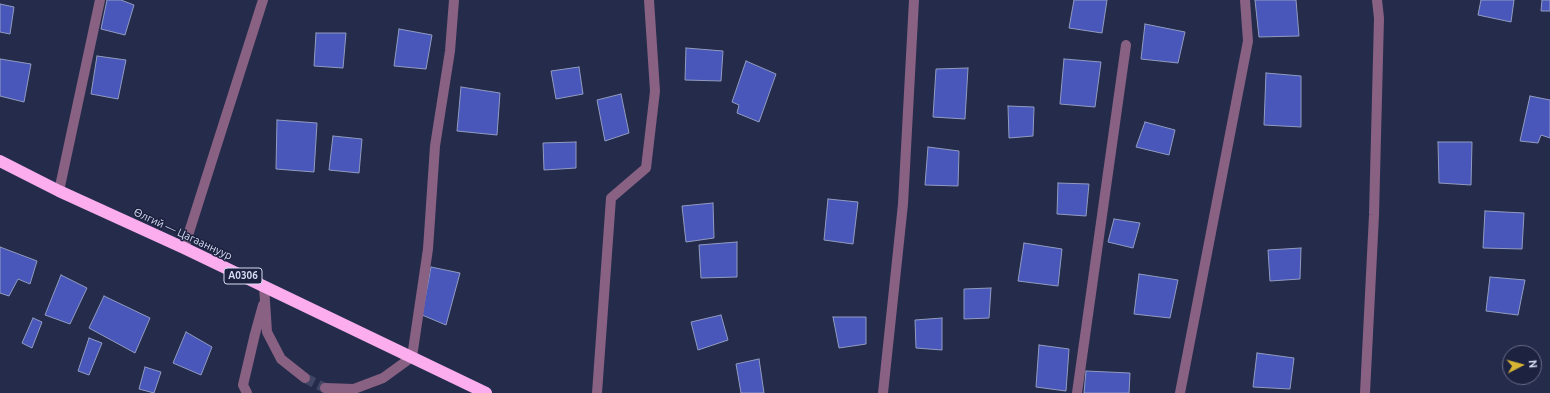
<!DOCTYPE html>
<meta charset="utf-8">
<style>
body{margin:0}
#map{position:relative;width:1550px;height:393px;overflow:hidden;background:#252c4b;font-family:Ubuntu,sans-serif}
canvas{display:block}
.north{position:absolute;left:1502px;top:345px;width:40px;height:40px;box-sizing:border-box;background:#1c2240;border:1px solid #666c86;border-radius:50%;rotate:84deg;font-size:11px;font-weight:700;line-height:16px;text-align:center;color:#d6dcf0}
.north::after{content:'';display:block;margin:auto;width:14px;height:18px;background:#d7b434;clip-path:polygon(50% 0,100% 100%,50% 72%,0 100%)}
</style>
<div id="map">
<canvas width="1550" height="393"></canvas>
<div class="north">N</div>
</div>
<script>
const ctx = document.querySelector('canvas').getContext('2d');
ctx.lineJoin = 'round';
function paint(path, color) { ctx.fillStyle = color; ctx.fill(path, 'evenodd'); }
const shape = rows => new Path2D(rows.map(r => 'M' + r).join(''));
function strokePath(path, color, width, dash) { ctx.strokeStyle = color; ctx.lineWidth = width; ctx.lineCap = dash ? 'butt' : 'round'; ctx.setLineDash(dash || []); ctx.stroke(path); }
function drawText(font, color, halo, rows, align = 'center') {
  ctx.font = font + ' Ubuntu,sans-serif'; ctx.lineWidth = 3; ctx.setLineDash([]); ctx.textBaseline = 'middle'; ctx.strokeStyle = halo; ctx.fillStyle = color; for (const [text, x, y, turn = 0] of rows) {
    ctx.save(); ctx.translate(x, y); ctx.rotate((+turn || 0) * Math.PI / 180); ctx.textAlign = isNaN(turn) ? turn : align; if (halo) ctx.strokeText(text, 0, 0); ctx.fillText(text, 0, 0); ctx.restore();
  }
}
const building = shape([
 [107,0,121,0,134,5,125,35,101,29,107,0],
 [1074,0,1107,0,1102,33,1069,28,1074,0],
 [1255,0,1296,0,1299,36,1259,37,1255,0],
 [1481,0,1514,0,1511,22,1478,15,1481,0],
 [1542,0,1550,0,1550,11,1541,11,1542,0],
 [0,4,14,7,10,34,0,32,0,4],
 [1145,24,1185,32,1178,63,1141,59,1145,24],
 [399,29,432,35,426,69,394,66,399,29],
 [316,33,346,33,343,68,314,66,316,33],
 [686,48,723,51,721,81,685,80,686,48],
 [97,56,126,60,118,99,91,94,97,56],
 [0,59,31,64,24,102,0,96,0,59],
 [1064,59,1101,62,1095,107,1060,104,1064,59],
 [746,61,776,74,759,122,737,113,739,105,732,102,746,61],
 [579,67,583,94,556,99,551,71,579,67],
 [968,68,965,119,933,117,936,69,968,68],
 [1266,73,1301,76,1301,127,1264,125,1266,73],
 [461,87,500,93,497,135,457,131,461,87],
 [621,94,629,133,605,141,597,100,621,94],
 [1530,96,1550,100,1550,138,1541,135,1538,143,1520,141,1530,96],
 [1008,106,1034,107,1033,136,1009,138,1008,106],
 [277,120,317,123,314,172,276,169,277,120],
 [1145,122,1175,130,1169,155,1136,147,1145,122],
 [333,136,362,139,359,173,329,170,333,136],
 [576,142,576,168,544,170,543,143,576,142],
 [1438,142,1472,142,1471,185,1439,183,1438,142],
 [928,147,959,151,958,186,925,185,928,147],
 [1058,183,1089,184,1086,216,1057,214,1058,183],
 [828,199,858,202,853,244,824,240,828,199],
 [713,203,714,238,686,242,682,206,713,203],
 [1485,211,1524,213,1522,249,1483,248,1485,211],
 [1114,219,1140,223,1133,248,1108,242,1114,219],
 [737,242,737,277,701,278,699,245,737,242],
 [1024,243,1062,249,1058,286,1018,281,1024,243],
 [0,247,37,261,30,284,18,279,9,296,0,293,0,247],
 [1301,248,1300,279,1270,281,1268,250,1301,248],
 [431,267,460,273,446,325,422,315,431,267],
 [1139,274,1178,280,1170,318,1134,314,1139,274],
 [61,275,87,288,70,324,45,315,61,275],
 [1490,277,1525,280,1518,315,1486,311,1490,277],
 [991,288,989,318,964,319,964,289,991,288],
 [104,296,150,318,135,353,89,328,104,296],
 [721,315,728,340,698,350,691,322,721,315],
 [833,317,866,317,866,344,839,348,833,317],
 [33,318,42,322,32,348,22,343,33,318],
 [942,318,942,350,916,348,915,320,942,318],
 [186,332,212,347,201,375,173,363,186,332],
 [89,338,102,343,89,375,78,371,89,338],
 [1039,345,1069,349,1066,391,1036,387,1039,345],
 [1257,353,1294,358,1290,389,1253,387,1257,353],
 [759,359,764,393,741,393,736,364,759,359],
 [145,367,161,372,154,393,139,389,145,367],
 [1086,371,1130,373,1129,393,1084,393,1086,371]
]);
const minorTunnel = shape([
 [305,378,325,388]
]);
const minor = shape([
 [59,191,100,0],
 [184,248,263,0],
 [264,286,267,332,281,359,305,378],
 [325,388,354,389,383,378,412,357,428,249,435,146,450,51,454,0],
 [247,393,243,385,255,334,263,305],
 [597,393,611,198,646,168,655,91,649,0],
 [883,393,903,204,914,0],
 [1077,393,1126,45],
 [1180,393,1248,41,1245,0],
 [1365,393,1374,215,1379,18,1377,0]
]);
const highway = shape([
 [0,161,59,191,184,248,486,393]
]);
const shields = [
 [243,276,38]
];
const shieldNames = [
 ["A0306",243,276]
];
const streetNames = [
 ["Өлгий — Цагааннуур",183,234,25]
];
paint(building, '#4857b9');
strokePath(building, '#919bc1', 1);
strokePath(minorTunnel, '#404664', 10, [10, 5]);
strokePath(minor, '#896182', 10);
strokePath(highway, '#fcadee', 12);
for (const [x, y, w] of shields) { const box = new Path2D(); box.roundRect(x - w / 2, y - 8, w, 16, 3); ctx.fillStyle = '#1c2240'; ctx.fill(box); strokePath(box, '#d6dcf0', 1); }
drawText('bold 10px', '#d6dcf0', null, shieldNames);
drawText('11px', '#d6dcf0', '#1c2240', streetNames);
</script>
